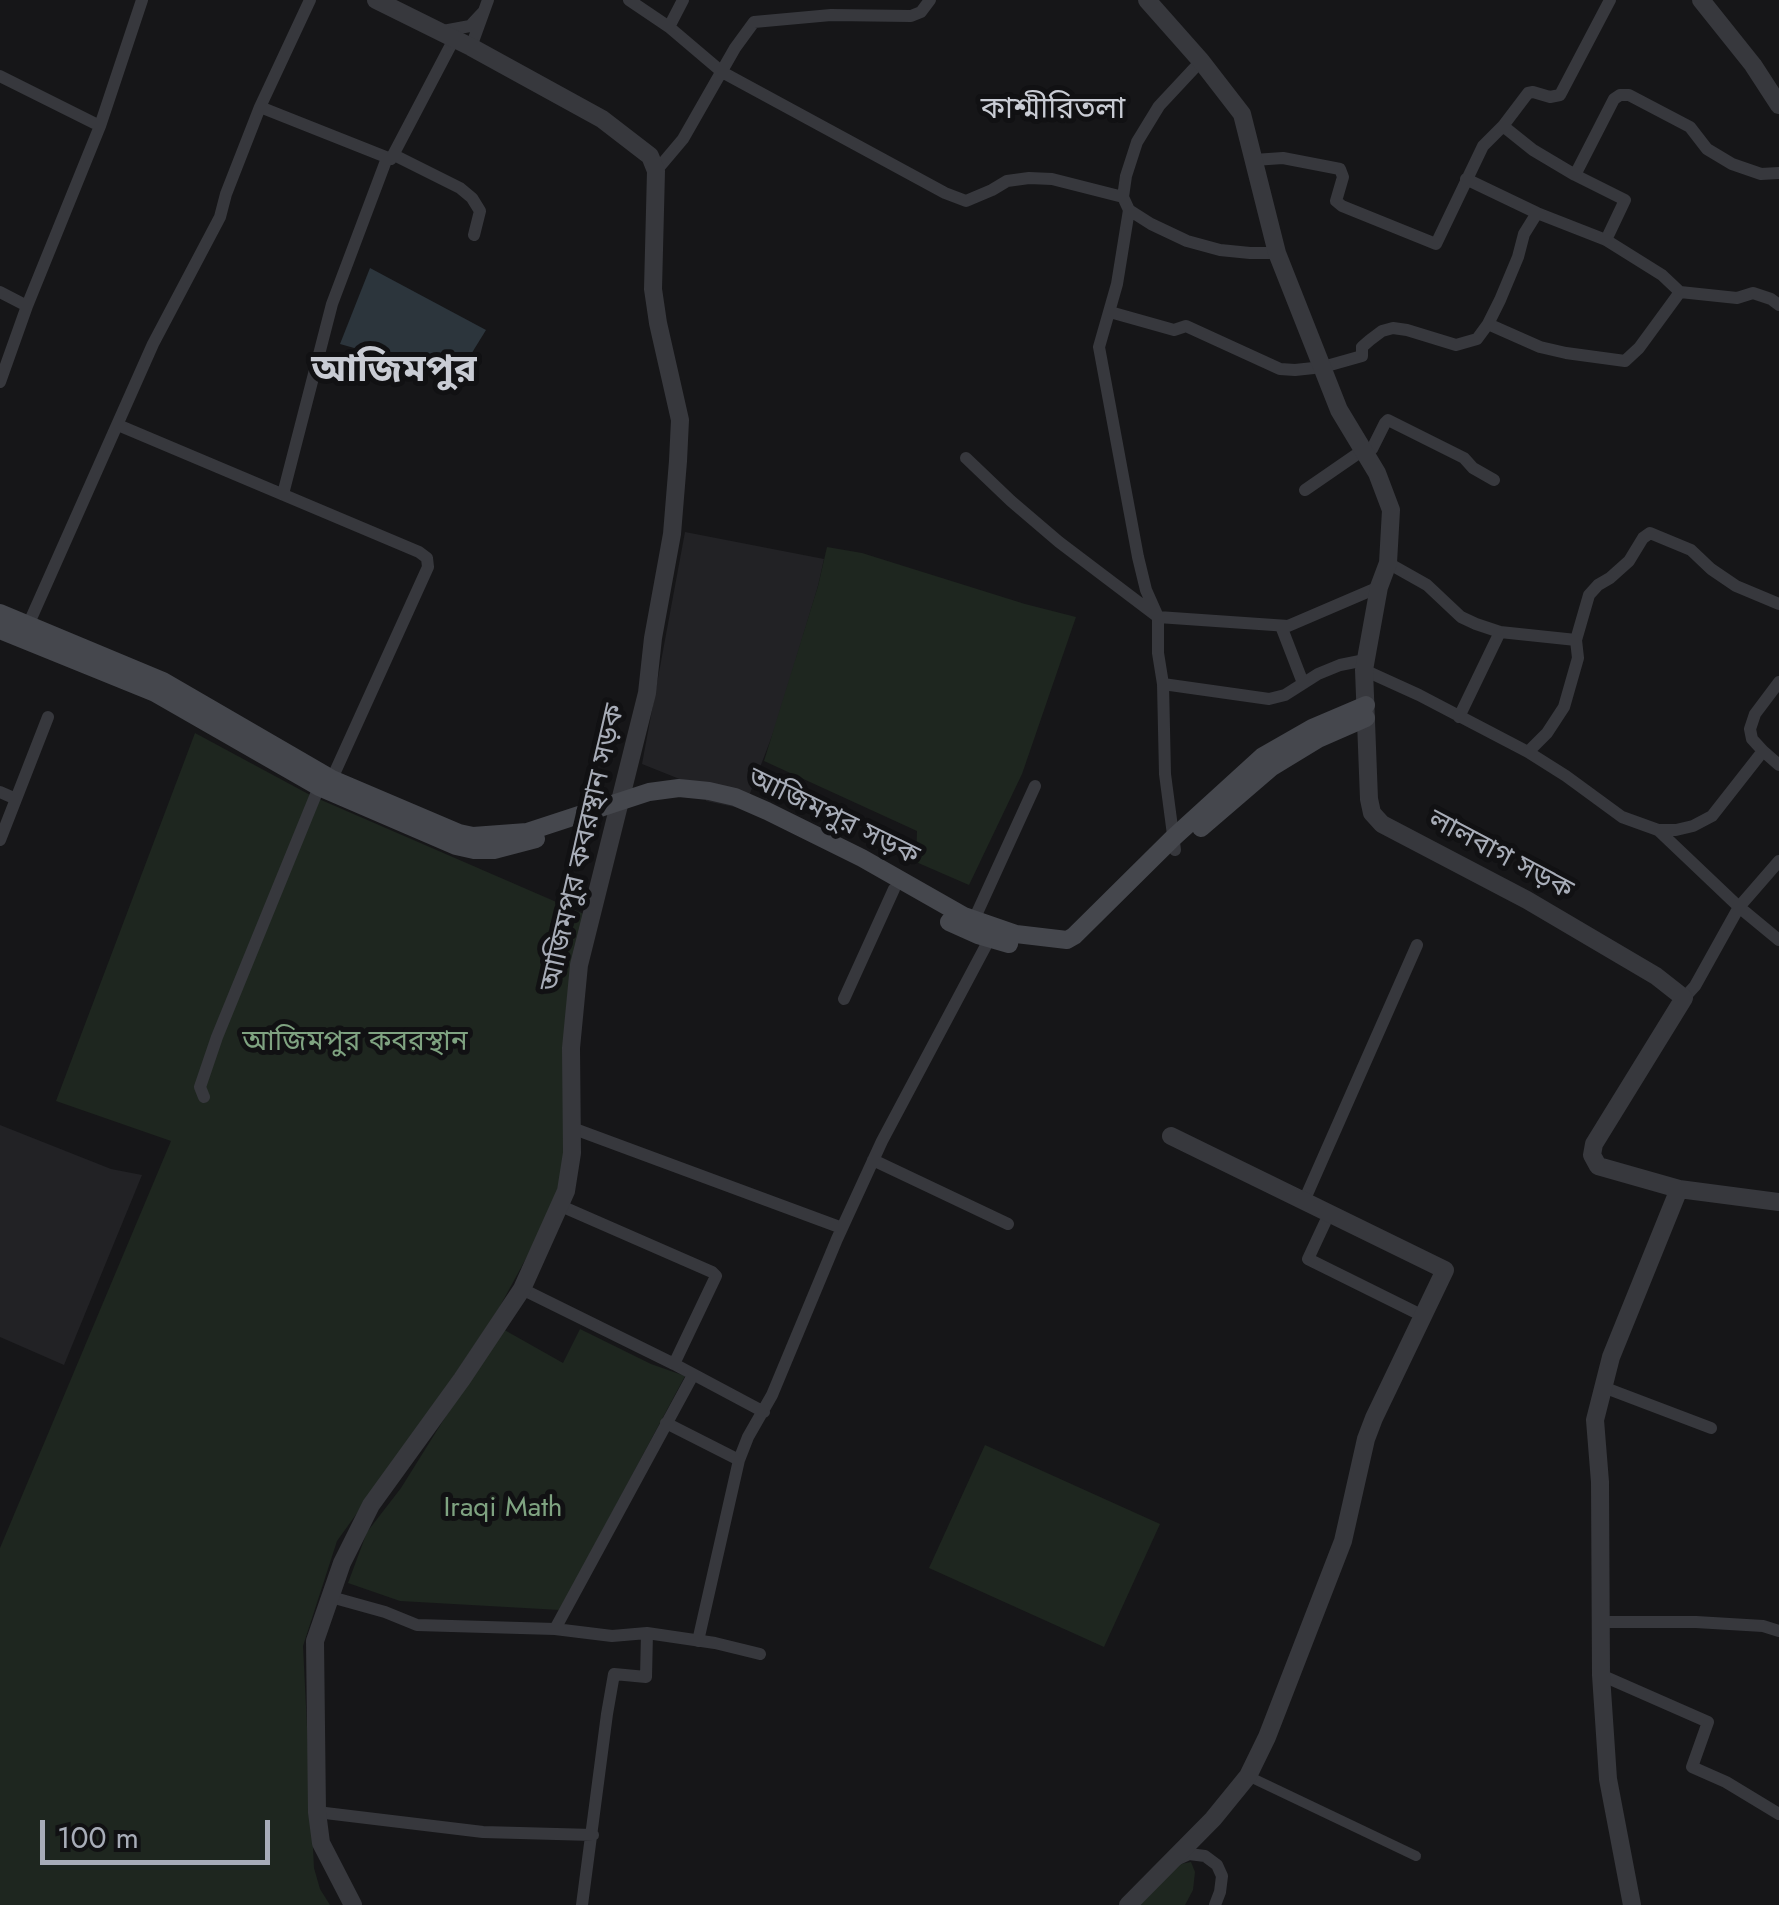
<!DOCTYPE html>
<meta charset="utf-8">
<style>
body{margin:0}
#map{position:relative;width:1779px;height:1905px;overflow:hidden;background:#161618;font-family:Jost,sans-serif}
canvas{display:block}
.scale{position:absolute;left:40px;top:1820px;width:230px;height:45px;box-sizing:border-box;border:5px solid #a8adb8;border-top:0;padding-left:12px;font-size:30px;line-height:35px;white-space:nowrap;color:#a8adb8;-webkit-text-stroke:8px #111113;paint-order:stroke}
</style>
<div id="map">
<canvas width="1779" height="1905"></canvas>
<div class="scale">100 m</div>
</div>
<script>
const ctx = document.querySelector('canvas').getContext('2d');
ctx.lineJoin = 'round';
function paint(path, color) { ctx.fillStyle = color; ctx.fill(path, 'evenodd'); }
const shape = rows => new Path2D(rows.map(r => 'M' + r).join(''));
function strokePath(path, color, width, dash) { ctx.strokeStyle = color; ctx.lineWidth = width; ctx.lineCap = dash ? 'butt' : 'round'; ctx.setLineDash(dash || []); ctx.stroke(path); }
function drawText(font, color, halo, rows, align = 'center') {
  ctx.font = font + ' Jost,"Noto Sans Bengali",sans-serif'; ctx.lineWidth = 10; ctx.setLineDash([]); ctx.textBaseline = 'middle'; ctx.strokeStyle = halo; ctx.fillStyle = color; for (const [text, x, y, turn = 0] of rows) {
    ctx.save(); ctx.translate(x, y); ctx.rotate((+turn || 0) * Math.PI / 180); ctx.textAlign = isNaN(turn) ? turn : align; if (halo) ctx.strokeText(text, 0, 0); ctx.fillText(text, 0, 0); ctx.restore();
  }
}
const built = shape([
 [685,532,824,559,818,586,777,723,744,809,706,801,707,790,642,764],
 [0,1125,111,1169,142,1175,64,1365,0,1337]
]);
const green = shape([
 [827,547,862,553,1025,604,1076,617,1022,774,969,885,916,862,917,831,764,761,818,586],
 [195,733,312,796,584,914,564,1060,563,1164,559,1186,542,1229,499,1308,436,1403,337,1541,303,1646,314,1868,320,1889,330,1905,0,1905,0,1548,171,1141,56,1101],
 [501,1328,563,1363,580,1329,651,1364,685,1376,560,1610,400,1601,348,1583,367,1532,401,1488],
 [985,1445,1160,1524,1104,1647,929,1568],
 [1191,1862,1195,1872,1193,1890,1185,1905,1138,1905,1175,1865]
]);
const water = shape([
 [370,268,486,330,457,377,340,344]
]);
const pedestrian = shape([
 [1248,1776,1416,1856]
]);
const minor = shape([
 [629,0,669,27],
 [683,0,669,27,722,72,945,193,966,201,992,190,1007,181,1029,178,1052,179,1123,197,1129,210,1151,224,1187,241,1220,250,1250,253,1277,253],
 [443,31,470,26,484,11],
 [471,47,488,0],
 [0,76,100,126],
 [260,107,391,159,454,39],
 [1503,126,1533,150,1575,175,1625,200,1606,240],
 [394,155,460,188,472,198,480,211,474,235],
 [1254,160,1283,158,1340,169,1343,177,1336,201,1342,206,1436,244,1483,146,1503,126,1528,93,1533,92,1550,97,1560,95,1610,0],
 [656,171,683,139,735,48,754,22,831,15,911,16,921,12,930,0],
 [1575,175,1614,99,1620,95,1629,95,1690,127,1707,149,1732,164,1761,174,1779,173],
 [1123,197,1126,176,1137,142,1159,106,1201,61],
 [1129,210,1117,284,1099,347,1138,557,1146,590,1158,617,1158,653,1163,684,1165,774,1175,850],
 [1537,213,1606,240,1662,275,1680,292],
 [0,292,27,306],
 [1680,292,1737,298,1753,293,1771,299,1779,305],
 [1110,312,1174,330,1186,326,1280,369,1295,370,1323,367,1362,356,1362,347,1370,340,1382,331,1393,328,1407,330,1456,345,1477,339,1488,324,1500,300,1518,257,1524,234,1537,213,1466,179],
 [1488,324,1540,347,1566,353,1625,361,1639,348,1680,292],
 [0,382,27,306,100,126,142,0],
 [118,425,419,552,427,558,428,567,330,783],
 [966,458,1011,501,1059,542,1158,617,1288,626,1379,587],
 [1305,490,1363,450,1372,449,1385,423,1388,420,1464,458,1473,468,1494,480],
 [283,494,332,304,387,158],
 [1388,563,1427,585,1461,617,1476,624,1500,632,1576,640,1589,595,1598,585,1610,578,1629,561,1643,538,1650,533,1691,550,1711,569,1736,586,1779,604],
 [1281,626,1303,683],
 [25,632,153,344,220,217,226,194,260,107,310,0],
 [1364,670,1419,695,1528,752,1566,776,1622,817,1658,830,1676,830,1693,826,1712,816,1763,751,1779,765],
 [1163,684,1269,699,1285,695,1318,674,1340,665,1365,660],
 [1459,717,1500,632],
 [1763,751,1752,739,1750,729,1755,714,1779,682],
 [1528,752,1547,733,1564,707,1578,658,1576,640],
 [0,792,16,799],
 [1658,830,1739,907,1779,940],
 [0,840,48,717],
 [972,924,1035,786],
 [1684,998,1695,986,1739,907,1779,861],
 [844,999,894,889],
 [204,1097,200,1087,217,1037,319,787],
 [572,1128,842,1228],
 [873,1160,1008,1224],
 [1304,1201,1417,945],
 [561,1206,712,1272,716,1276,674,1364],
 [1329,1214,1308,1259,1423,1316],
 [522,1289,674,1364,764,1412],
 [1603,1387,1711,1428],
 [666,1423,739,1460],
 [331,1597,385,1612,417,1625,555,1629,612,1636,647,1633,715,1643,760,1654],
 [1599,1622,1696,1622,1763,1626,1779,1631],
 [555,1629,693,1375],
 [698,1641,739,1460,748,1437,772,1395,837,1239,882,1141,990,938],
 [1601,1675,1708,1722,1692,1767,1726,1782,1779,1814],
 [317,1812,483,1832,593,1835],
 [1178,1859,1189,1854,1205,1856,1217,1865,1222,1876,1220,1892,1215,1905],
 [582,1905,607,1714,614,1674,646,1677,647,1633]
]);
const tertiary = shape([
 [1147,0,1201,61,1242,114,1277,253,1339,410,1377,473,1391,510,1388,563,1379,587,1364,670,1369,799,1372,813,1382,824,1527,900,1656,976,1684,998,1594,1144,1592,1155,1598,1166,1679,1189,1779,1202],
 [1701,0,1753,65,1779,105],
 [353,1905,321,1843,317,1812,315,1641,342,1563,371,1505,462,1379,522,1289,566,1191,572,1153,571,1048,579,965,647,693,653,638,672,534,678,461,680,420,658,323,653,289,656,171,650,156,602,119,471,47,376,0],
 [1128,1905,1213,1819,1248,1776,1267,1737,1343,1541,1366,1439,1374,1418,1445,1270,1171,1136],
 [1632,1905,1608,1779,1601,1675,1600,1482,1595,1420,1611,1357,1679,1189]
]);
const secondary = shape([
 [0,613,163,681,332,779,459,833,473,836,527,832,649,792,679,788,709,791,735,797,767,811,862,858,964,916,1016,934,1067,940,1074,936,1173,838,1263,756,1312,728,1366,705],
 [0,630,155,693,319,787,456,846,474,850,494,850,536,839],
 [1201,828,1272,767,1318,739,1366,718],
 [949,922,978,935,1009,944]
]);
const streetNames = [
 ["আজিমপুর সড়ক",833,818,26],
 ["আজিমপুর কবরস্থান সড়ক",584,848,-77],
 ["লালবাগ সড়ক",1500,856,28]
];
const parkNames = [
 ["আজিমপুর কবরস্থান",355,1043],
 ["Iraqi Math",503,1509]
];
const neighbourhoodNames = [
 ["কাশ্মীরিতলা",1053,111]
];
const districtNames = [
 ["আজিমপুর",394,372]
];
paint(built, '#222225');
paint(green, '#1e261f');
paint(water, '#2c353c');
strokePath(pedestrian, '#37383d', 10);
strokePath(minor, '#37383d', 12);
strokePath(tertiary, '#37383d', 18);
strokePath(secondary, '#45474d', 18);
drawText('28px', '#a8adb8', '#111113', streetNames);
drawText('28px', '#7fa381', '#111113', parkNames);
drawText('30px', '#c9ccd4', '#111113', neighbourhoodNames);
drawText('bold 38px', '#c9ccd4', '#111113', districtNames);
</script>
